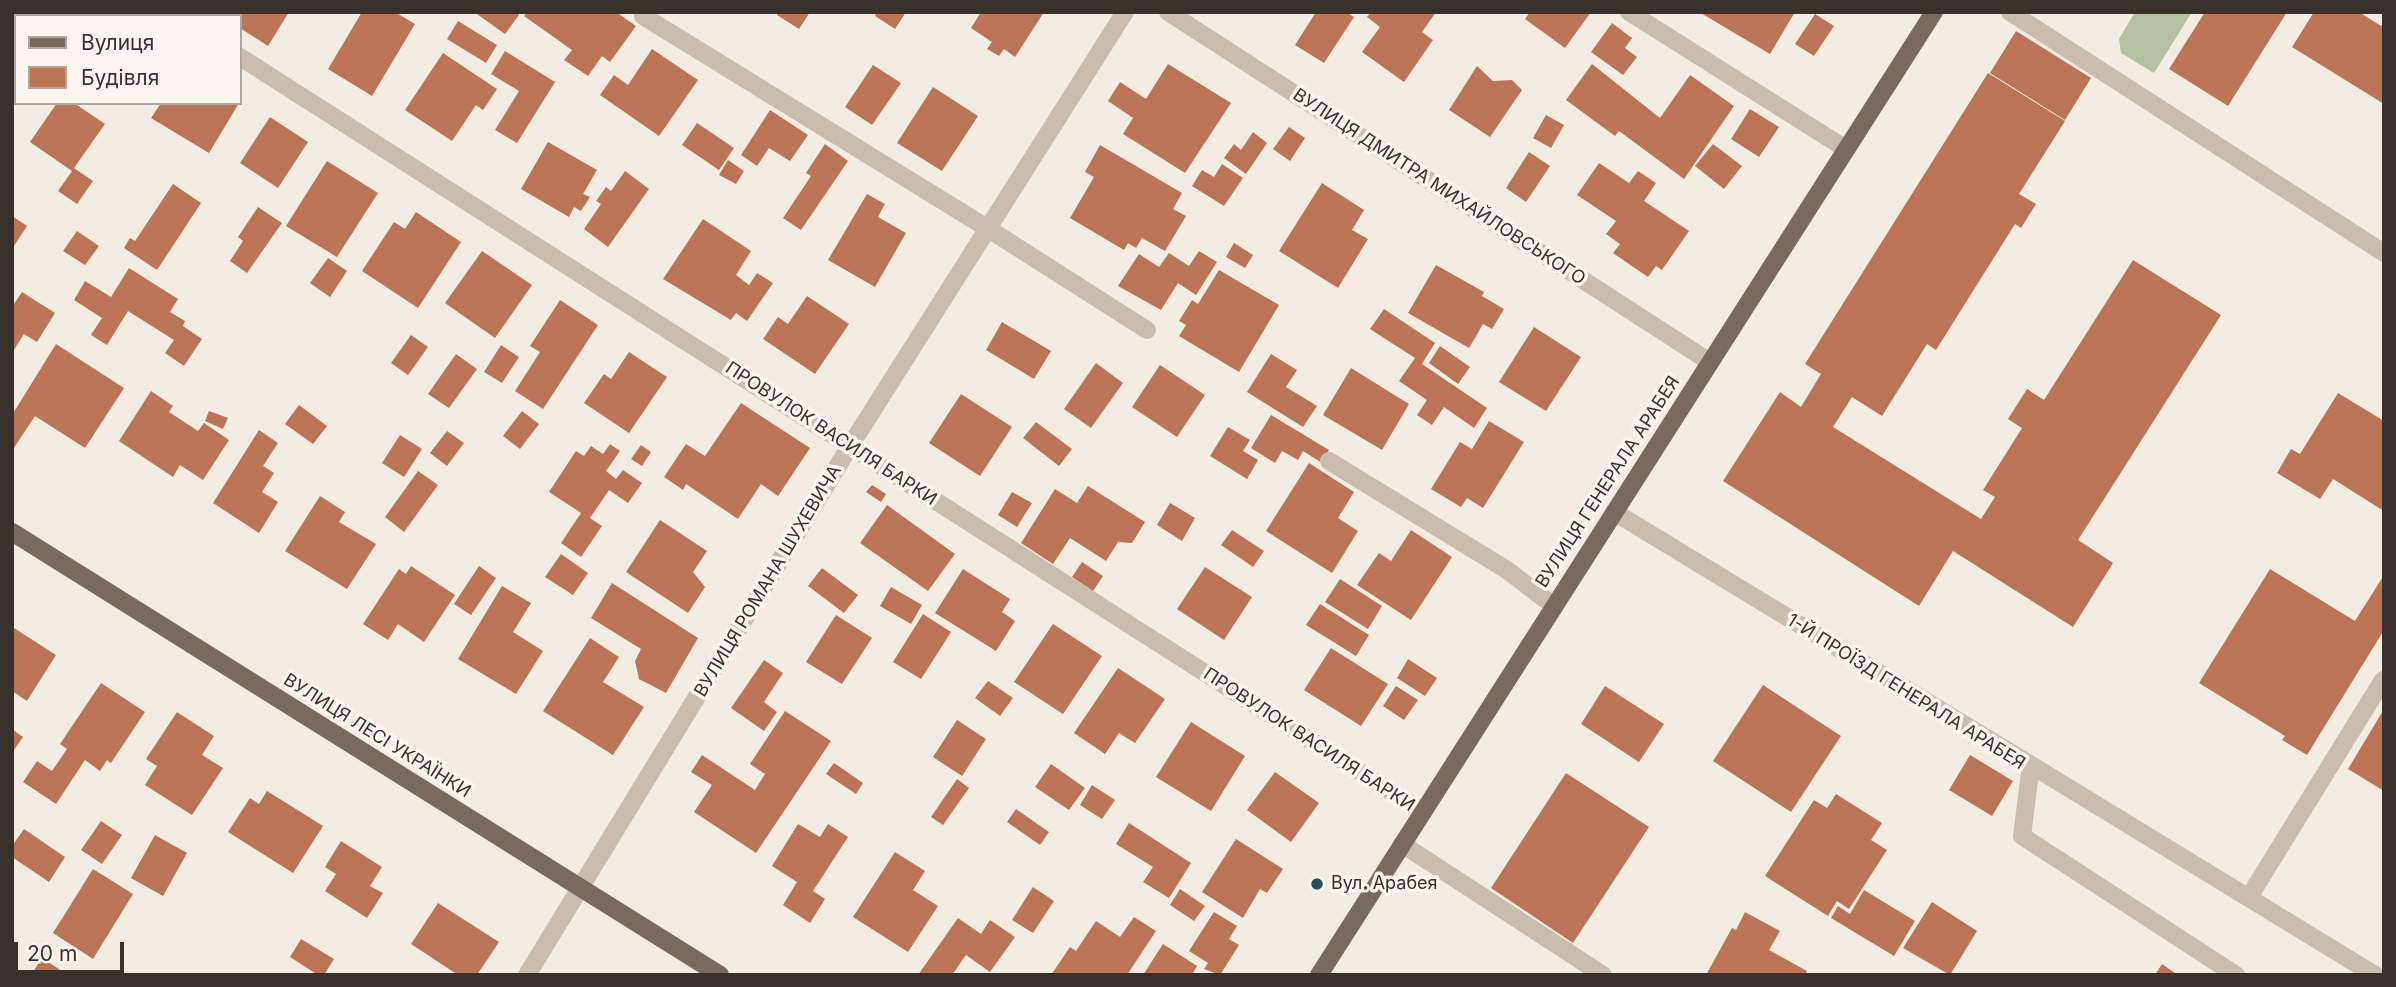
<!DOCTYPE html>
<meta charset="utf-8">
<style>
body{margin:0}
#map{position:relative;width:2396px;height:987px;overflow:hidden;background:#f2ece3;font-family:Inter,sans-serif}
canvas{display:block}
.frame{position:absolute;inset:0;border:14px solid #39312c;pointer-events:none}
.legend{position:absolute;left:14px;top:14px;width:228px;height:91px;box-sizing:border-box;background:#faf5ef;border:2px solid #ada7a1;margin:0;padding:9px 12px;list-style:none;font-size:21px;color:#39312c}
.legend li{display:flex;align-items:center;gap:14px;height:35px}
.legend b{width:35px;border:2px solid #ada7a1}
.scale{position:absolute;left:14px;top:942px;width:110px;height:32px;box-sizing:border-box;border:4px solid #39312c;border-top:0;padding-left:9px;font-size:21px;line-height:24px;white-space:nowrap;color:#39312c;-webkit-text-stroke:5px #faf5ef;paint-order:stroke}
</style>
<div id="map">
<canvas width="2396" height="987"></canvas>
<div class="frame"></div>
<ul class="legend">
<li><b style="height:9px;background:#7a695f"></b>Вулиця</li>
<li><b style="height:19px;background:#bc7456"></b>Будівля</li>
</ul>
<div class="scale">20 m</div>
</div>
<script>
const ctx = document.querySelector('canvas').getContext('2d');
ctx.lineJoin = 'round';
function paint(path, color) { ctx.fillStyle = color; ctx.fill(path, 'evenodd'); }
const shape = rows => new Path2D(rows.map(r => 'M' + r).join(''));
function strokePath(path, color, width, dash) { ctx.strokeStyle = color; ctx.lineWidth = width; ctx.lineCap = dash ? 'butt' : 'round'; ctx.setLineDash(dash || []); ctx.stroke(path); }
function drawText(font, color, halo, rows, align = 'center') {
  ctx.font = font + ' Inter,sans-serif'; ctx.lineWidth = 7; ctx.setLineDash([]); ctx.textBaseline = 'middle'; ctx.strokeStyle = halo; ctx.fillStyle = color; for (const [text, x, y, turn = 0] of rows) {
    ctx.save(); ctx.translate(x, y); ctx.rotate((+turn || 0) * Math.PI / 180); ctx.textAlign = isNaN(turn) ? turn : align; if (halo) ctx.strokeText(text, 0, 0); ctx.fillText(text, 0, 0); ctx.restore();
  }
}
const green = shape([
 [2135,12,2192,12,2154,73,2121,53,2119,39]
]);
const building = shape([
 [32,12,82,12,80,16,37,16],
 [235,12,289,12,268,46,240,28,240,16,233,16],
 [362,12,395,12,415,24,372,96,328,69],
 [474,12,515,12,519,15,505,34],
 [527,12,616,12,636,26,610,62,602,56,588,76,564,60,572,50,524,16],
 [779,12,810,12,799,29,777,15],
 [877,12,906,12,895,29,875,16],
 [981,12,1044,12,1015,57,1004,49,999,56,987,49,992,42,971,28],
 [1316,12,1346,12,1354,17,1324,63,1295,45],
 [1371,12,1436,12,1422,32,1433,40,1404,82,1362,52,1380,27,1367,17],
 [1530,12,1591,12,1565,48,1525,19],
 [1699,12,1795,12,1770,54],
 [2205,12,2287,12,2228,106,2169,69],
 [2314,12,2359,12,2381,26,2384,22,2384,104,2292,47],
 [1815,14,1834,26,1814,56,1795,44],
 [458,21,497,45,486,63,447,39],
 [1612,23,1632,38,1625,48,1637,57,1623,75,1591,52],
 [2016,31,2091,78,2065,120,1990,73],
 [652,49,698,80,659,136,600,95,614,75,628,85],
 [505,51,555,82,517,143,495,130,519,91,491,74],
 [443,53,497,89,483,110,476,105,452,141,405,110],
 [1168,64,1231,103,1185,173,1123,134,1133,118,1108,101,1120,82,1146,99],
 [1592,64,1660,118,1690,75,1734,106,1684,179,1619,131,1615,136,1566,100],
 [873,65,901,83,872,125,845,107],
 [1477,66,1493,81,1512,80,1522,90,1490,137,1449,110],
 [1988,73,2065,121,2019,194,2036,204,2021,228,2015,224,1936,350,1927,344,1882,416,1852,397,1833,427,1981,519,1995,497,1983,490,2022,428,2008,419,2027,389,2044,400,2133,260,2221,315,2078,540,2113,563,2073,627,1953,551,1919,606,1723,481,1780,392,1801,407,1821,374,1805,364],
 [933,87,978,116,942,171,897,143],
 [57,103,74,103,105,124,74,168,93,181,77,204,58,191,72,171,30,142],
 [161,103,239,103,209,153,151,118],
 [1750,109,1779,127,1759,157,1731,139],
 [770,110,808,135,790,161,769,148,757,166,741,155],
 [1546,115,1564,125,1551,148,1533,138],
 [270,117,308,142,278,188,240,163],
 [697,123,734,148,719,170,682,145],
 [1289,127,1305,138,1290,161,1273,149],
 [1253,132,1267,143,1246,174,1224,158,1234,144,1241,150],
 [548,142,597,170,583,194,590,197,581,211,574,207,569,217,521,189],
 [825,144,848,161,801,230,783,218,811,176,806,173],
 [1713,144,1742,166,1724,189,1695,166],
 [1100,145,1182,193,1173,209,1186,216,1165,251,1142,238,1136,248,1128,243,1124,250,1070,218,1094,177,1085,172],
 [1529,152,1550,166,1526,202,1506,188],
 [728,160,744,171,736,184,719,175],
 [327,161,378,193,337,257,286,226],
 [1599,163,1629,183,1638,171,1656,183,1644,201,1689,231,1662,270,1656,266,1648,277,1613,253,1620,244,1606,234,1616,221,1577,195],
 [1222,164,1243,178,1224,206,1192,186,1202,170,1214,177],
 [625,171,649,189,608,247,584,229,601,204,596,201,606,187,611,191],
 [1322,183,1364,210,1352,230,1368,239,1338,288,1279,251],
 [173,184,201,203,157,270,124,248,130,238,135,241],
 [867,194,885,204,878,217,906,233,875,287,828,260],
 [258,207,282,223,247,273,230,261,243,241,238,237],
 [416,212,461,242,418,308,362,271,394,222,405,229],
 [12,216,27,226,12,249],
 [703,219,751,251,736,275,749,285,757,273,773,283,747,321,736,313,731,320,663,279],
 [77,231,99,246,85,265,63,251],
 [1234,243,1253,255,1245,268,1226,257],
 [482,251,532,285,495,338,445,303],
 [1199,251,1217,262,1196,295,1178,283,1161,310,1118,286,1139,254,1159,267,1169,253,1189,266],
 [328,258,347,271,330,297,310,283],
 [1436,265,1484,292,1482,296,1504,309,1492,329,1483,324,1469,348,1408,313],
 [129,268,178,299,170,312,185,321,183,326,202,339,184,366,165,353,174,340,128,311,107,345,91,335,102,318,74,300,85,281,111,297],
 [1219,270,1279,305,1239,372,1179,336,1186,325,1179,321,1192,300,1198,304],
 [22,292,55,313,37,342,24,334,12,353,12,307],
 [807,296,849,324,815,374,763,339,778,317,788,324],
 [560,300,598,325,543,409,515,391,540,352,530,346],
 [1384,309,1435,343,1422,364,1487,408,1474,428,1444,407,1432,425,1417,415,1427,400,1399,381,1415,358,1370,329],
 [1002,322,1051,351,1034,379,986,350],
 [1534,327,1581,357,1546,411,1499,382],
 [411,335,428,347,408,375,391,363],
 [56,344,124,388,85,448,35,416,12,451,12,415],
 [501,345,519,357,502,383,484,372],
 [1440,346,1470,367,1458,384,1429,363],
 [629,352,667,377,629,433,584,403,604,374,611,379],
 [456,354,477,369,449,408,428,394],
 [1271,354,1297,370,1286,387,1317,406,1303,427,1247,392],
 [1096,363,1123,383,1091,428,1064,409],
 [1160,365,1205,395,1177,437,1132,407],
 [1351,368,1409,404,1382,450,1323,415],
 [151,391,173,406,169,412,198,431,204,423,229,440,203,480,180,465,173,477,119,441],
 [2338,393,2384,421,2384,511,2333,479,2320,499,2277,473,2291,449,2300,454],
 [961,394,1012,427,980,476,929,443],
 [741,403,810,448,778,496,761,484,738,519,686,484,683,490,664,477,686,444,705,456],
 [299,405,327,426,313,444,285,424],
 [209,411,228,418,223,429,205,421],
 [522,411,539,424,520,449,503,436],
 [1271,415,1329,450,1322,463,1303,451,1298,460,1282,451,1275,463,1251,448],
 [1489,421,1524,442,1483,508,1467,498,1461,507,1431,489,1460,442,1472,449],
 [1036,422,1072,449,1059,466,1023,438],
 [1228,427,1250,440,1243,451,1258,460,1247,479,1210,456],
 [259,430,278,443,263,466,274,473,262,492,278,502,259,533,213,503],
 [447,431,464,443,447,466,430,453],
 [400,435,422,449,404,477,382,463],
 [610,444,620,451,606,471,616,479,623,470,642,483,628,503,609,490,590,518,602,526,581,557,561,543,581,513,549,492,576,451,584,456,591,446,603,454],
 [641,445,651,452,642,466,631,459],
 [1309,463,1354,492,1338,518,1358,531,1332,573,1266,531],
 [418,471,438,485,404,532,385,517],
 [872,485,886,494,881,502,866,492],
 [1088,486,1145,522,1132,543,1118,542,1106,561,1070,538,1053,564,1021,543,1055,489,1077,503],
 [1012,492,1032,503,1017,527,998,515],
 [320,496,345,512,339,522,376,544,347,589,285,551],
 [1170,503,1195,518,1182,541,1157,525],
 [887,505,955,554,928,591,860,543],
 [660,520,707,551,693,572,705,587,688,613,626,572],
 [1232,530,1264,551,1253,567,1221,545],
 [1411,530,1452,557,1411,620,1357,585,1379,553,1391,561],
 [561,554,588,573,573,595,545,577],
 [1082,562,1103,576,1093,591,1072,577],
 [411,566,455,595,424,642,398,624,388,640,363,624,399,569,406,574],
 [479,566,496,578,471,615,454,604],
 [1205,567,1252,597,1224,640,1177,609],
 [822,568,858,595,844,613,808,586],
 [963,569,1010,599,1002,612,1015,621,996,651,935,613],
 [2270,569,2355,621,2384,575,2384,630,2307,755,2282,740,2285,736,2199,683],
 [1340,579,1382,606,1368,629,1325,602],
 [612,583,698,638,666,693,639,679,635,661,641,649,591,618],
 [502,586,531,603,513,632,543,651,516,694,458,659],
 [891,587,922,605,911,624,880,606],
 [1320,604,1369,635,1356,656,1306,625],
 [923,614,951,632,921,679,893,662],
 [836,615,872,638,842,684,806,662],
 [1053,624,1102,656,1063,714,1014,682],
 [14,628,56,655,27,701,12,691],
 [590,638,619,657,603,682,644,707,613,755,543,711],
 [1331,648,1388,684,1361,726,1304,690],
 [1408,659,1437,678,1425,696,1397,678],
 [764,660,783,673,764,702,777,712,764,731,731,708],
 [1118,668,1165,699,1135,743,1119,733,1105,754,1074,733],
 [988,681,1013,698,1000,716,975,698],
 [101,683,145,712,111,763,107,760,100,771,85,760,56,804,23,782,37,761,52,771,67,749,60,744],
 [1763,685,1841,736,1791,812,1713,761],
 [1396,686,1418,700,1404,720,1383,706],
 [1605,686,1664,724,1639,762,1581,724],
 [2384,709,2384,791,2348,769],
 [785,711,831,741,756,853,694,812,712,785,691,772,702,755,755,790,765,774,750,764],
 [177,712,214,736,202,755,223,768,192,815,145,785,157,766,146,759],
 [957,720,986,739,962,776,933,757],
 [1191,722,1245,756,1211,811,1156,777],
 [12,729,23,737,12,753],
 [1970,755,2013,781,1992,816,1949,790],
 [834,763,863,783,856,794,826,774],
 [1051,764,1085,788,1069,810,1035,787],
 [1275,772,1319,803,1291,842,1247,810],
 [1566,773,1649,827,1573,943,1491,888],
 [957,779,969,788,943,825,931,817],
 [1092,785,1115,800,1102,819,1080,805],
 [267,791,323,826,293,873,228,832,250,798,259,804],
 [1836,794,1882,823,1871,840,1887,850,1849,909,1837,901,1828,916,1765,876,1814,800,1827,808],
 [1016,809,1049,832,1040,845,1007,822],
 [101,821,122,835,102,864,81,850],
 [1129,823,1191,863,1169,898,1143,882,1153,867,1116,844],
 [798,824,820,837,828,824,848,837,813,891,825,899,810,923,783,905,797,882,772,866],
 [24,829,65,857,49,882,12,857,12,846],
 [155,835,187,853,163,896,131,878],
 [1236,839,1283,869,1267,893,1260,889,1243,918,1202,892],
 [341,841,382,867,370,886,383,893,367,918,325,891,336,874,325,867],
 [895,852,925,871,913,890,938,906,908,952,853,917],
 [93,869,133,894,93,959,53,933],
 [1033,887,1054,901,1033,933,1012,920],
 [1180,889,1205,906,1194,921,1170,905],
 [1864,890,1915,921,1894,956,1831,918,1838,906,1850,914],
 [1932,902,1977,931,1950,975,1903,948],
 [438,903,499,942,477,975,458,975,411,944],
 [1214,912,1237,926,1229,939,1239,945,1220,975,1204,969,1208,963,1189,951],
 [1745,912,1780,931,1769,950,1807,971,1805,975,1706,975,1732,928,1736,930],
 [1134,917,1156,931,1127,975,1051,975,1070,947,1076,951,1096,921,1120,937],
 [958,918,981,934,990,920,1015,937,990,972,966,955,952,975,918,975],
 [301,939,334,959,324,975,318,975,290,957],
 [1163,944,1197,966,1192,975,1143,975],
 [42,958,68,975,31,975],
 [2162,964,2178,975,2155,975]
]);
const minor = shape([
 [169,12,175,16],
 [1168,12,1710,362],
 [1629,12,1846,149],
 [2010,12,2384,253],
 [643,16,987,228,1147,330],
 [240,57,1423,812],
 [1329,461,1507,570,1554,606],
 [1614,512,2031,765,2022,836,2236,975],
 [2031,765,2375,975],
 [1402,844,1603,975],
 [2249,897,2383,680],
 [527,975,850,446,1125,12]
]);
const major = shape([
 [12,532,720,975],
 [1319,975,1934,12]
]);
const markers = [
 [1317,884,7,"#255258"]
];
const streetNames = [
 ["ВУЛИЦЯ ДМИТРА МИХАЙЛОВСЬКОГО",1439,187,33],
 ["ПРОВУЛОК ВАСИЛЯ БАРКИ",831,434,33],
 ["ВУЛИЦЯ ГЕНЕРАЛА АРАБЕЯ",1608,482,-57],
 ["ВУЛИЦЯ РОМАНА ШУХЕВИЧА",768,581,-59],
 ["1-Й ПРОЇЗД ГЕНЕРАЛА АРАБЕЯ",1906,692,32],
 ["ВУЛИЦЯ ЛЕСІ УКРАЇНКИ",377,736,32],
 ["ПРОВУЛОК ВАСИЛЯ БАРКИ",1309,740,33]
];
const poiNames = [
 ["Вул. Арабея",1331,884]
];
paint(green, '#b5c1a3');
paint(building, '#bc7456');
strokePath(minor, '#cabcaf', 18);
strokePath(major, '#7a695f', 18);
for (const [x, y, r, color] of markers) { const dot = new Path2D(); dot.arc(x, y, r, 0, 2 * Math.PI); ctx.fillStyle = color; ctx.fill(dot); strokePath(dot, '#faf5ef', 2.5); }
drawText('18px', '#39312c', '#faf5ef', streetNames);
drawText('18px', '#39312c', '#faf5ef', poiNames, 'left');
</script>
